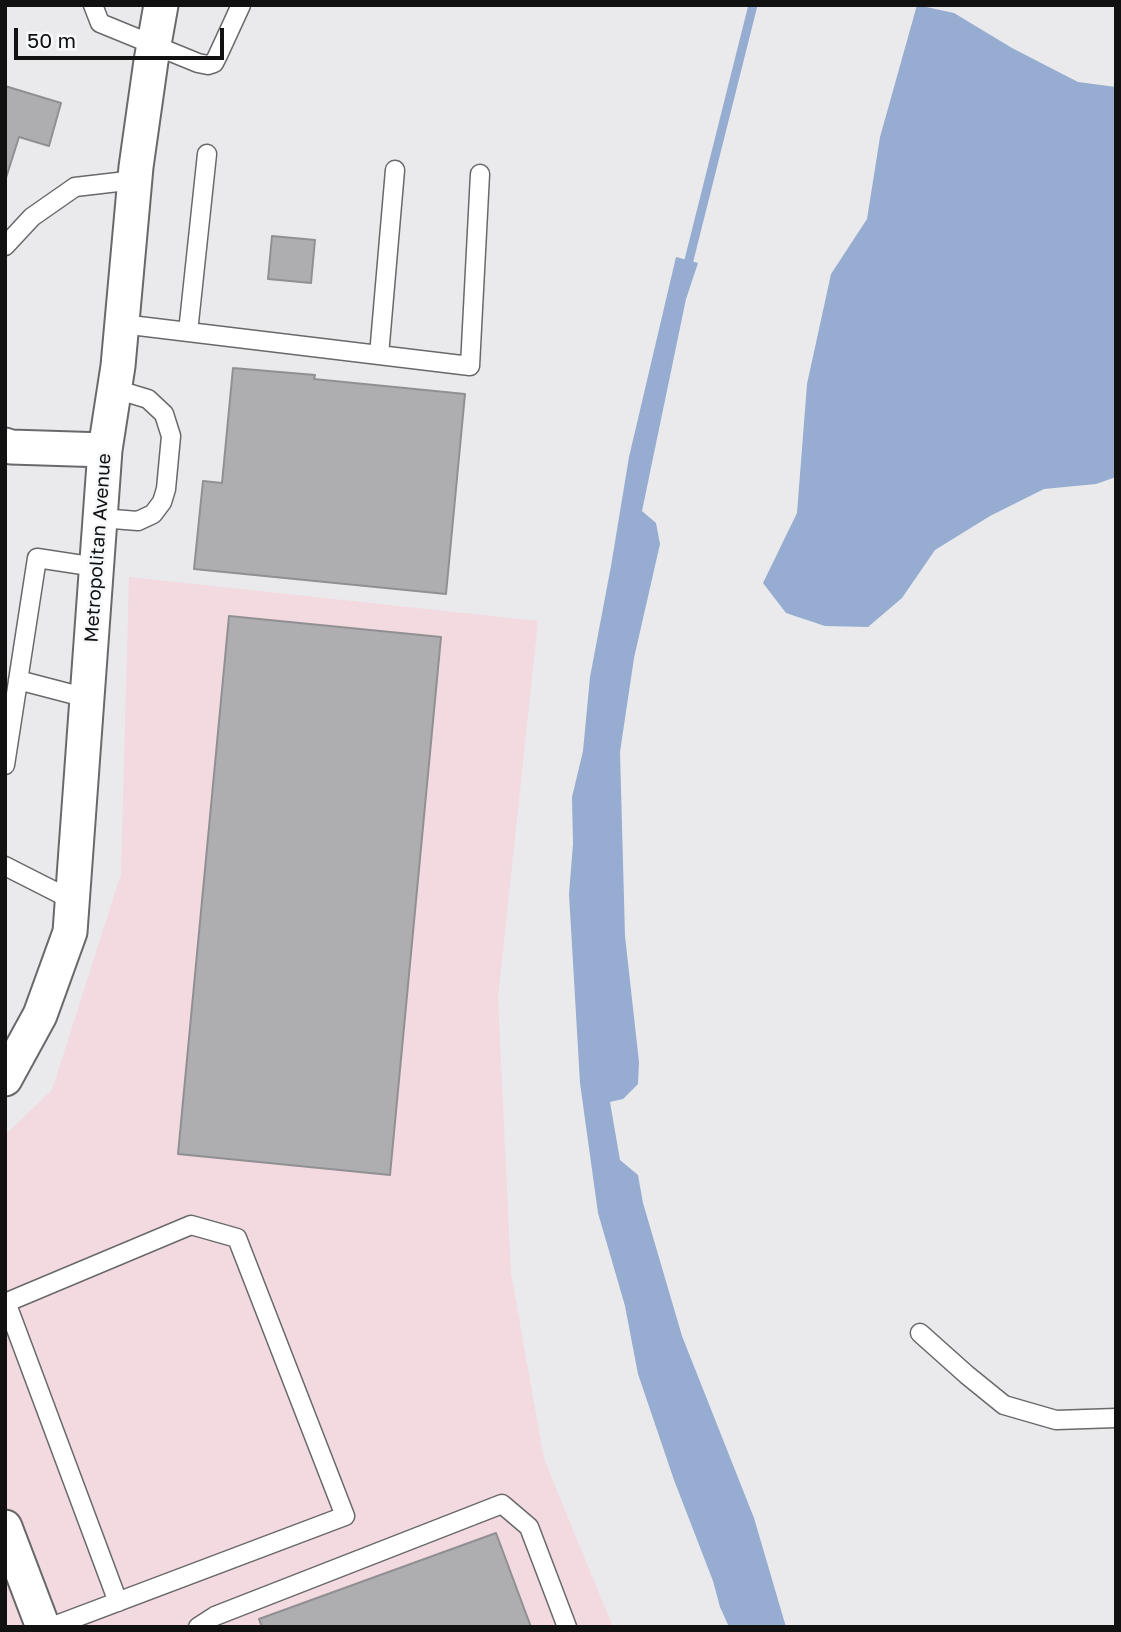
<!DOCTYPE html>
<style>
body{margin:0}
#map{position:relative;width:1121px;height:1632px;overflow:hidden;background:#eaeaec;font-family:"Golos Text",sans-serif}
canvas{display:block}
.frame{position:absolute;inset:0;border:7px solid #111;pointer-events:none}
.scale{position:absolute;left:14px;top:28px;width:210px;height:32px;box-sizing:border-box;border:4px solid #111;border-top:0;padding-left:9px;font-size:21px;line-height:24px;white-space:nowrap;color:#111;-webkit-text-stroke:5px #f7f8fa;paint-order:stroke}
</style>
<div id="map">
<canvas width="1121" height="1632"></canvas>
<div class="frame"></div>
<div class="scale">50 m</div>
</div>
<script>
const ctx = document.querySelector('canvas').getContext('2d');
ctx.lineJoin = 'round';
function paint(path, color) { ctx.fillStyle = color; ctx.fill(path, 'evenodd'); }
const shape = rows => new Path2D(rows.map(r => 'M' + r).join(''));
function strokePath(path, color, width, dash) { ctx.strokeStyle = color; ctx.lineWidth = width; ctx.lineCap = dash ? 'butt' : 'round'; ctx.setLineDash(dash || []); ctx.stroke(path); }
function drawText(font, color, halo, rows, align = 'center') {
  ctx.font = font + ' "Golos Text",sans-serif'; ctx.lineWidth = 5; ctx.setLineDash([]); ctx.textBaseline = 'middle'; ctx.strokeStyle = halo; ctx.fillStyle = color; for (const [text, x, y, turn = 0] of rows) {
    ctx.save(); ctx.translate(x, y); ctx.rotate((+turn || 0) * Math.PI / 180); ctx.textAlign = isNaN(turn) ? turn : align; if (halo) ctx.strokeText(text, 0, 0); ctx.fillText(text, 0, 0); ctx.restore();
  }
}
const industrial = shape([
 [129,577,538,621,498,998,511,1273,544,1459,613,1627,5,1627,5,1135,52,1090,121,874]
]);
const water = shape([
 [917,5,954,13,1012,48,1078,82,1116,87,1116,477,1096,484,1044,489,990,516,935,550,902,598,868,627,825,626,786,613,763,583,797,513,807,384,831,274,867,219,880,137],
 [676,257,698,263,686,299,642,511,656,523,660,544,634,658,620,752,625,936,639,1062,638,1084,623,1099,610,1102,620,1160,638,1175,643,1203,682,1336,754,1518,786,1627,729,1627,720,1607,713,1581,674,1480,638,1374,625,1306,598,1213,580,1083,569,894,573,844,572,797,583,751,590,677,611,566,629,457]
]);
const stream = shape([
 [686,272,753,5]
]);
const building = shape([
 [5,86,61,103,49,146,19,137,5,181,5,86],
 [272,236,315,240,311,283,268,279,272,236],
 [233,368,315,375,314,379,465,394,446,594,194,569,203,481,222,483,233,368],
 [229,616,441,637,390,1175,178,1154,229,616],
 [496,1533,531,1627,262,1627,259,1619,496,1533]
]);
const service = shape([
 [93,5,100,23,198,63,208,65,214,63,218,55,241,5],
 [5,246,32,217,75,187,135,180],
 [122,324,470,366,480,174],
 [188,332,207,154],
 [379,355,395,170],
 [100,518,138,521,153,514,162,502,166,489,171,436,164,414,148,399,115,389],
 [18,680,87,698],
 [5,765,37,558,96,567],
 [5,866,72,900],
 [6,1302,118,1602],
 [5,1303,191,1225,237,1238,345,1516,51,1627],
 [920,1333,967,1375,1004,1405,1056,1420,1116,1418],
 [198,1627,215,1616,502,1504,529,1527,567,1627]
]);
const minor = shape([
 [5,445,11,447,105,450],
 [5,1079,40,1015,70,932,105,450,118,366,136,167,151,61,161,5],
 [5,1527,43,1627]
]);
const streetNames = [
 ["Metropolitan Avenue",98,548,-86]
];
paint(industrial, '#f3d9e0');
paint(water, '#96acd0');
strokePath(stream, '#96acd0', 9);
paint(building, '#aeaeb0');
strokePath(building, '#909092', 2);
strokePath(service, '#68696a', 21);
strokePath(minor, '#68696a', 37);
strokePath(service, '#fff', 18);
strokePath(minor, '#fff', 33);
drawText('19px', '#111', '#f7f8fa', streetNames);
</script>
